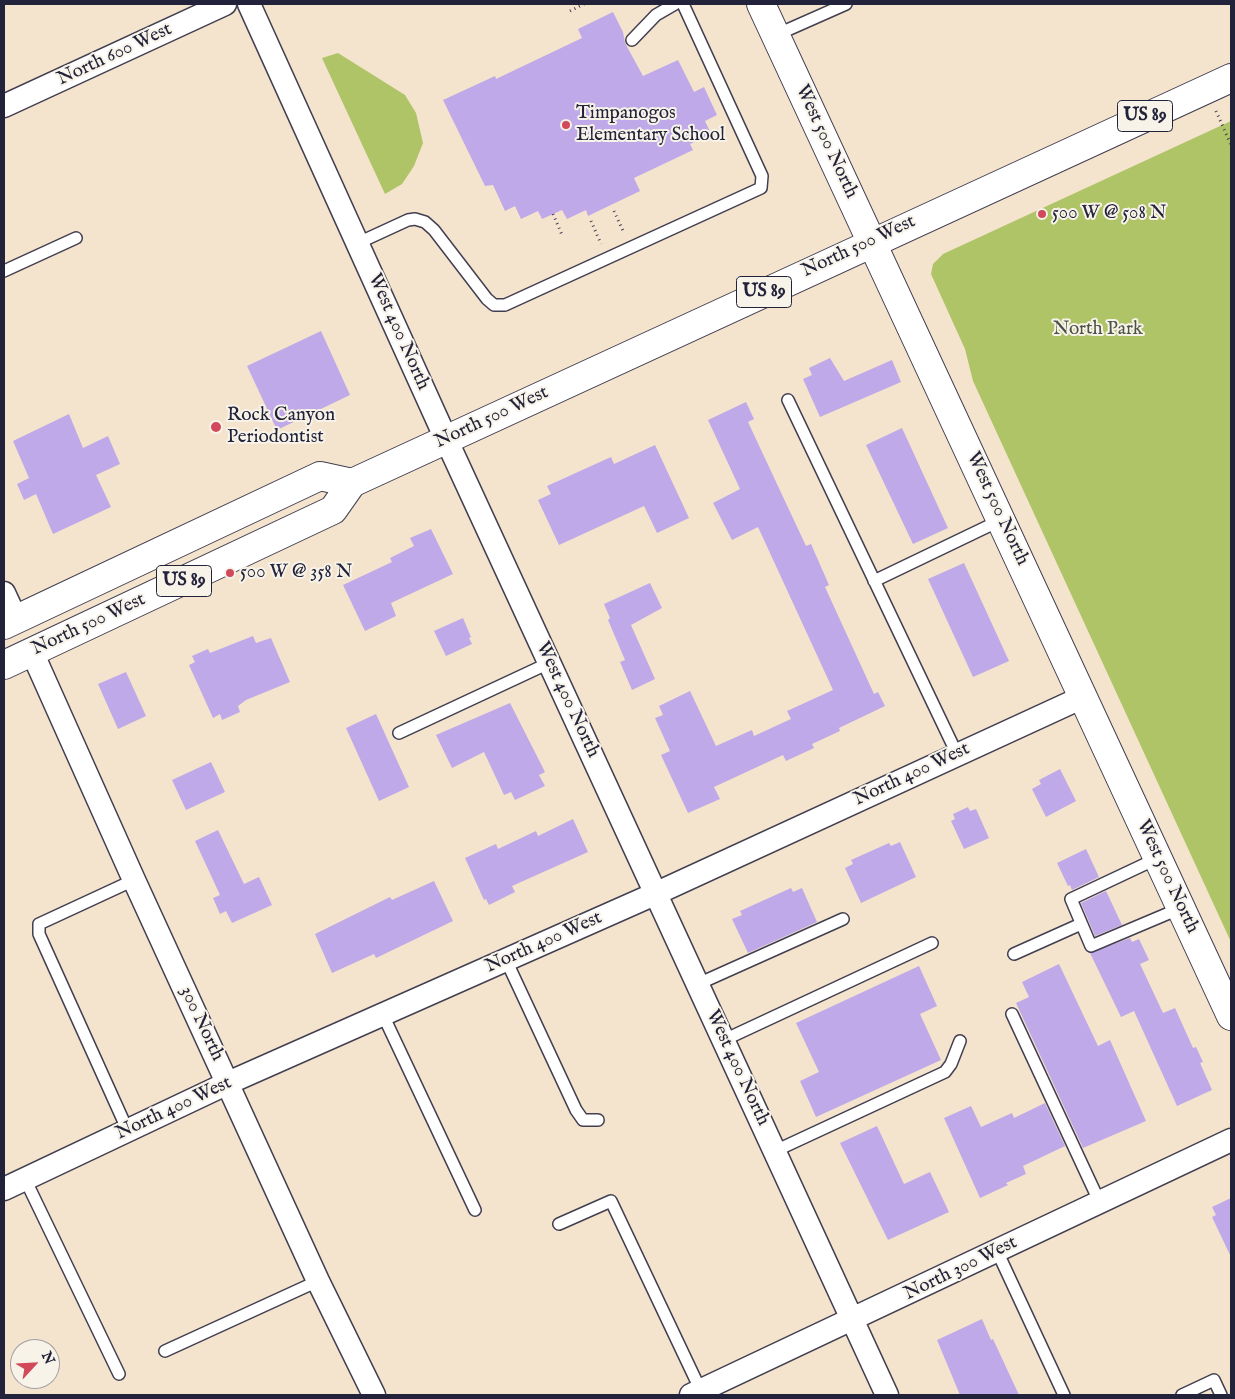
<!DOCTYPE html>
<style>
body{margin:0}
#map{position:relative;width:1235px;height:1399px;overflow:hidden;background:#f4e4cd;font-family:"IM FELL English",serif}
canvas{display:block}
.frame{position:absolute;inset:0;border:5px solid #22223b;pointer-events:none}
.north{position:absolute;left:10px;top:1339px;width:50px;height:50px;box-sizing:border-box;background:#f7f3e8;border:1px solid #a29fa3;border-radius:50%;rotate:65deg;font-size:14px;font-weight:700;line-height:20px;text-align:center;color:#22223b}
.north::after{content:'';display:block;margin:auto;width:18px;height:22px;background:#d1495b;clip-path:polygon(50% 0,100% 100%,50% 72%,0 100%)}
</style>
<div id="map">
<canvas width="1235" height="1399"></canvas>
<div class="frame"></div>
<div class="north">N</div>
</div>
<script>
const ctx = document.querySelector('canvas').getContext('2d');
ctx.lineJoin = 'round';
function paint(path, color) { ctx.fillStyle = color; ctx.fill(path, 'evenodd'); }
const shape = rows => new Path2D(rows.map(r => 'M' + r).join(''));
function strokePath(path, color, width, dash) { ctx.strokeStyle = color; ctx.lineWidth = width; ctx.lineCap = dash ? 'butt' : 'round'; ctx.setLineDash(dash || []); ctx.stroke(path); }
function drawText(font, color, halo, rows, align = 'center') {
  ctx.font = font + ' "IM FELL English",serif'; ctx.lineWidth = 4; ctx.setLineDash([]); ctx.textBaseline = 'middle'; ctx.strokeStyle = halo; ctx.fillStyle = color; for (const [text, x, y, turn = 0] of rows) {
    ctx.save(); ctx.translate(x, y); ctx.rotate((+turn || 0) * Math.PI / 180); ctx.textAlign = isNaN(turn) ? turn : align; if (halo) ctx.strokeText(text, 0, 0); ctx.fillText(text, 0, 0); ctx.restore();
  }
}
const green = shape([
 [338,53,405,95,416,113,423,143,414,166,402,184,385,194,322,58],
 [1231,121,1231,942,973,381,965,349,931,274,933,264,943,254]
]);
const building = shape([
 [613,12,623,32,625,43,643,76,678,60,694,92,704,87,717,115,705,121,711,134,690,144,693,150,634,178,640,191,588,216,586,210,567,219,562,210,542,219,538,211,521,219,515,206,505,211,493,185,485,186,443,100,495,76,496,79,582,38,578,29],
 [321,331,350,395,277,430,247,366],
 [830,358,844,381,892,360,901,382,820,417,803,379,812,375,809,368],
 [746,402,754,419,748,422,806,546,811,544,829,585,825,587,874,694,878,692,885,706,839,728,840,731,812,744,814,748,786,761,783,755,714,787,720,799,688,813,661,755,670,751,655,718,663,715,659,706,690,691,716,746,752,730,754,736,791,719,787,711,833,690,758,527,732,540,713,503,740,489,708,420],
 [69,414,83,448,108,436,120,464,96,475,111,507,53,534,36,494,24,500,17,484,29,478,13,441],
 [902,428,948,528,913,544,866,445],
 [655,445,689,518,657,533,644,506,559,545,538,500,551,494,547,486,611,457,614,464],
 [431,529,453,574,391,603,396,616,365,631,343,585,392,562,390,558,414,546,410,538],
 [964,563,1009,661,973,677,928,579],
 [650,583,662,608,631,625,655,679,632,690,620,662,625,660,608,620,610,618,604,604],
 [463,618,471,637,469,638,472,644,446,656,434,631],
 [253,636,256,643,271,638,290,682,246,700,238,706,240,712,222,720,220,714,213,718,189,665,195,662,192,656,208,649,210,653],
 [126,672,146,716,118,729,98,684],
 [510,703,545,772,539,775,545,786,515,800,511,792,504,795,484,752,452,768,436,735],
 [376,714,409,787,379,801,346,728],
 [211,762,225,792,186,810,172,780],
 [1060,769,1076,801,1046,817,1032,789,1041,784,1039,780],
 [968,807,970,811,976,809,989,838,964,849,951,821,955,819,953,814],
 [573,819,588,852,512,886,515,892,489,905,486,899,484,900,465,858,496,844,498,849,536,831,538,836],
 [218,830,244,884,259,877,272,905,232,923,226,911,220,914,213,898,220,895,195,841],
 [900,842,916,877,861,903,845,868,853,864,851,860,889,843,891,846],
 [1086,849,1099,877,1072,890,1070,885,1068,886,1057,863],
 [434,881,453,921,376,958,374,954,332,973,315,934,390,897,392,900],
 [791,888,793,892,802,888,817,922,748,953,732,919,742,915,740,911],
 [1106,891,1122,925,1095,936,1081,903],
 [1130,938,1132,942,1139,939,1149,960,1140,964,1163,1013,1175,1008,1193,1048,1196,1047,1203,1062,1200,1063,1212,1090,1177,1106,1134,1011,1121,1017,1090,953],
 [1059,964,1098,1046,1110,1040,1146,1121,1083,1148,1016,1003,1029,997,1022,982],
 [919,966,937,1006,920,1014,941,1060,816,1117,800,1081,819,1072,796,1023],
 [1045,1103,1065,1146,1023,1166,1026,1174,1006,1183,1008,1185,980,1198,944,1118,971,1106,981,1127,1012,1113,1014,1118],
 [877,1126,904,1184,930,1172,949,1212,888,1240,840,1143],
 [1231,1198,1231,1257,1212,1217,1216,1215,1212,1207],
 [982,1319,991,1340,993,1339,1019,1395,960,1395,937,1340]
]);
const path = shape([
 [570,11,584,4],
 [1216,111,1231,145],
 [614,211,624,233],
 [553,214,562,235],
 [591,221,601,244]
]);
const service = shape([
 [776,35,846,4],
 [632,40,656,15,675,4],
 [358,243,408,220,415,219,425,222,434,230,487,299,494,305,505,305,761,188,762,176,683,4],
 [4,271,76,238],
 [788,400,957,754],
 [874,581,1001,520],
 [399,733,549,663],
 [1158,858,1071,899,1091,946,1181,908],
 [1014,954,1081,924],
 [506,960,576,1110,583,1120,598,1120],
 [698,984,843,919],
 [1012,1014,1100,1203],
 [383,1015,475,1210],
 [724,1040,932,943],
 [128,1131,39,934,39,924,134,880],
 [775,1151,945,1072,951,1064,960,1041],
 [25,1179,119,1374],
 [559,1224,611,1201,701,1391],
 [997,1251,1064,1395],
 [165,1351,318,1281],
 [1182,1395,1214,1380,1221,1395]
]);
const minor = shape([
 [249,4,446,439,887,1395],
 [4,106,225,4],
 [4,593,16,619],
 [32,652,134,880,318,1281,374,1395],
 [4,1189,228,1083,657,893,1083,697],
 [691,1395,1231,1140]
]);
const tertiary = shape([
 [761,4,1231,1016]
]);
const primary = shape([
 [4,625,320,476,352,483],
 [4,665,333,510,352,483,1231,78]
]);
const markers = [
 [566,125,5,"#d1495b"],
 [1042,214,5,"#d1495b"],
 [216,427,6,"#d1495b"],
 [230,573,5,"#d1495b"]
];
const shields = [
 [1145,116,55],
 [764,292,55],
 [184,581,55]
];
const shieldNames = [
 ["US 89",1145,116],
 ["US 89",764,292],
 ["US 89",184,581]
];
const streetNames = [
 ["North 600 West",115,55,-25],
 ["West 500 North",826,142,65],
 ["North 500 West",859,247,-25],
 ["West 400 North",398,332,66],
 ["North 500 West",492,418,-25],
 ["West 500 North",997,509,65],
 ["North 500 West",89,625,-25],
 ["West 400 North",567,700,65],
 ["North 400 West",912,775,-25],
 ["West 500 North",1167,877,65],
 ["North 400 West",544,943,-24],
 ["300 North",201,1024,65],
 ["West 400 North",737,1068,65],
 ["North 400 West",174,1109,-25],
 ["North 300 West",961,1269,-26]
];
const poiNames = [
 ["Timpanogos",576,114],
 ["Elementary School",576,136],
 ["500 W @ 508 N",1052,214],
 ["Rock Canyon",227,416],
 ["Periodontist",227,438],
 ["500 W @ 358 N",240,573]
];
const parkNames = [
 ["North Park",1098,330]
];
paint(green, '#afc367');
paint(building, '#bfa9e8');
strokePath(service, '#423f51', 14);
strokePath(minor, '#423f51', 25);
strokePath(tertiary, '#423f51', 30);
strokePath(primary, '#423f51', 30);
strokePath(path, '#423f51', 3, [1, 4]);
strokePath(service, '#fff', 11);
strokePath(minor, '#fff', 22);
strokePath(tertiary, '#fff', 28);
strokePath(primary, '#fff', 28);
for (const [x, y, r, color] of markers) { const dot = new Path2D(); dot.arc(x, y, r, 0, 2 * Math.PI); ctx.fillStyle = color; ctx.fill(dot); strokePath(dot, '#f7f3e8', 2); }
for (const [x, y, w] of shields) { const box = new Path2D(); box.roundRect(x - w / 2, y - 15.5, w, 31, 4); ctx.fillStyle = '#f7f3e8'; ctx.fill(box); strokePath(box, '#22223b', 1); }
drawText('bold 18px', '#22223b', null, shieldNames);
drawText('19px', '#22223b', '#f7f3e8', streetNames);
drawText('19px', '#22223b', '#f7f3e8', poiNames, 'left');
drawText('19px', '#4c5248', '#f7f3e8', parkNames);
</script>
